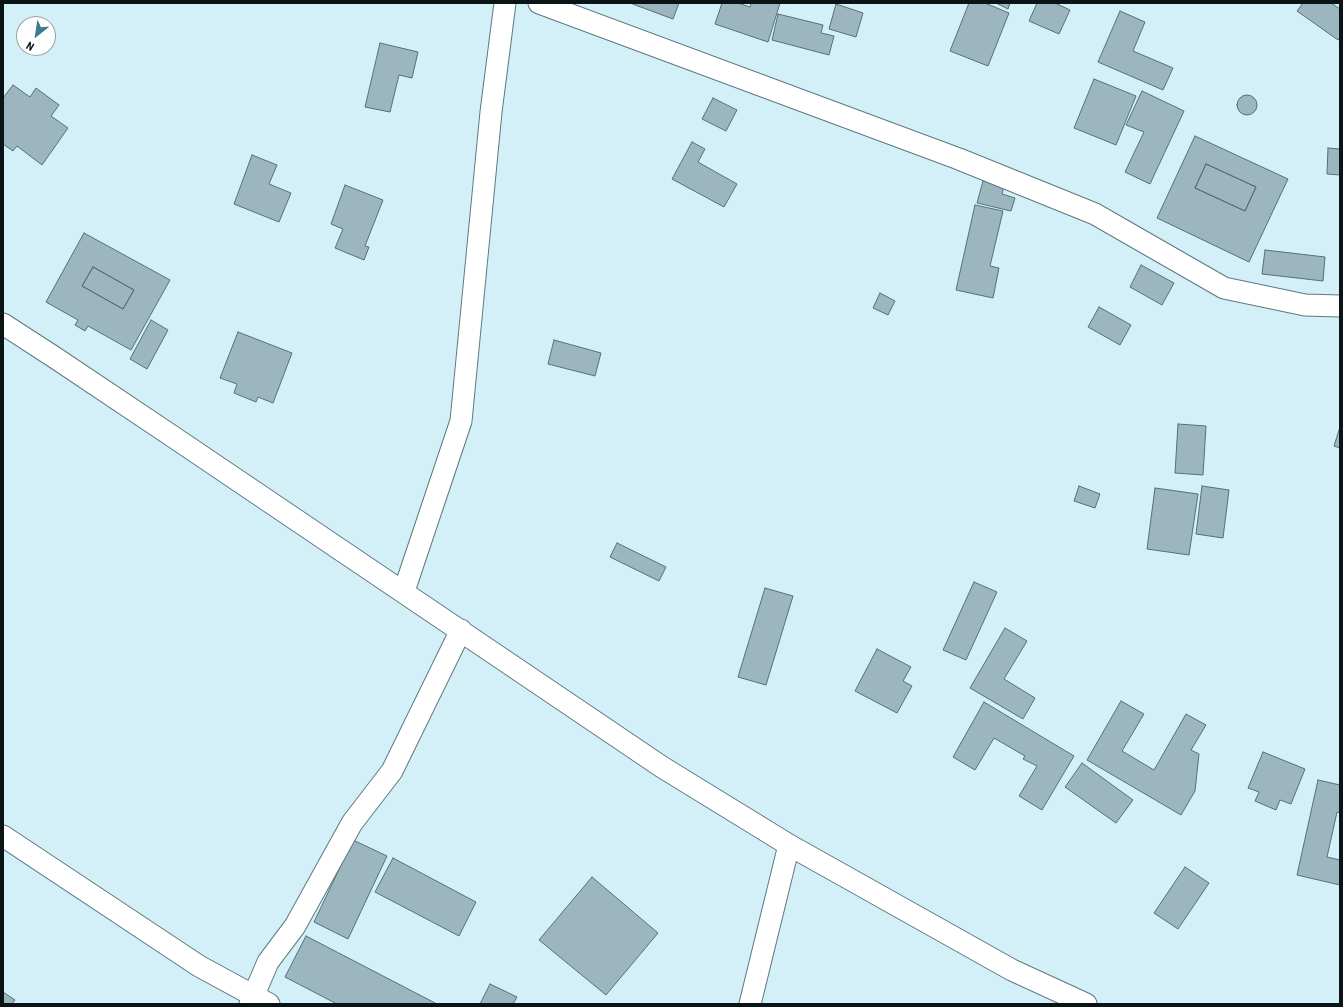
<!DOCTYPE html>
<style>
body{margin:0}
#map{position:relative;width:1343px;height:1007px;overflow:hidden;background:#d3f0f9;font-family:"Roboto Condensed",sans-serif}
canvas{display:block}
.frame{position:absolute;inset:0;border:4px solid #0a1417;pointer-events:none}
.north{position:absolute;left:16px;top:16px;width:40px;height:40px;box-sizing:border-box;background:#fff;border:1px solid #9da1a2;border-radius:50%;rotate:210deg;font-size:11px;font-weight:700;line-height:16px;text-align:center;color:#0a1417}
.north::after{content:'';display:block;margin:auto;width:14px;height:18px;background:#3b7d8e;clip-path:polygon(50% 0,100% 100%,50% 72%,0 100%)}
</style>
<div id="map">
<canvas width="1343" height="1007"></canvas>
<div class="frame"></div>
<div class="north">N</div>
</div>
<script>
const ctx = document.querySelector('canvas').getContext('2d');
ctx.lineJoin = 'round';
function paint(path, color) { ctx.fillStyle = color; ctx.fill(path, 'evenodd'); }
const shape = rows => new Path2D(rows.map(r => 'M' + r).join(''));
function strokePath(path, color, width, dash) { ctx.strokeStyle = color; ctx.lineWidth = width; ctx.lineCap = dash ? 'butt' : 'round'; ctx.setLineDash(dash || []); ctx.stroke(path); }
const building = shape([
 [630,3,679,3,673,19,630,3],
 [722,3,738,3,750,7,751,3,780,3,768,42,715,24,722,3],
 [969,3,985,3,1009,13,988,66,950,51,969,3],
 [996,3,1010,3,1008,9,996,3],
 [1037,3,1055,3,1070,10,1059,34,1029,21,1037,3],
 [1303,3,1331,3,1340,9,1340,37,1338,40,1297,11,1303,3],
 [836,4,863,13,856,37,829,29,836,4],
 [1120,11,1145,22,1133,51,1173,68,1163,90,1098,62,1120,11],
 [778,14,823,25,821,33,834,36,829,55,772,40,778,14],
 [380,43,418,52,412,78,399,75,390,112,365,107,380,43],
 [1094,79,1136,96,1116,145,1074,128,1094,79],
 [13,85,30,97,36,88,59,105,51,116,68,128,42,165,17,146,13,151,3,144,3,98,13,85],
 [1142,91,1184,111,1150,184,1125,172,1144,132,1126,125,1142,91],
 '1237 105a10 10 0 1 1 20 0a10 10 0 1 1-20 0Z',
 [713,98,737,110,726,131,702,119,713,98],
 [1195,136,1288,179,1249,262,1157,218,1195,136],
 [1206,164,1256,187,1245,211,1195,188,1206,164],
 [692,142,705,149,698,162,737,184,724,207,672,179,692,142],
 [1328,148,1340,149,1340,175,1327,174,1328,148],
 [252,155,277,165,269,184,291,193,279,222,234,204,252,155],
 [1206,164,1256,187,1245,211,1195,188,1206,164],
 [983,181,1004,186,1002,194,1015,198,1011,211,977,203,983,181],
 [345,185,383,200,365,246,369,247,364,260,335,248,343,229,331,224,345,185],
 [975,205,1003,211,990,266,999,268,993,298,956,290,975,205],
 [84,233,170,280,131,350,88,326,85,331,75,325,78,320,46,302,84,233],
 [93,267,134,290,123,309,82,286,93,267],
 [1265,250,1325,257,1323,281,1262,274,1265,250],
 [1141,265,1174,283,1162,305,1130,287,1141,265],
 [93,267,134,290,123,309,82,286,93,267],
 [880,293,895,301,888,315,873,308,880,293],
 [1099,307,1131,325,1120,345,1088,327,1099,307],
 [151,320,168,330,147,369,130,359,151,320],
 [238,332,292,353,273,403,258,397,256,402,234,393,237,384,220,378,238,332],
 [554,340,601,353,595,376,548,364,554,340],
 [1178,424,1206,426,1203,475,1175,473,1178,424],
 [1340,427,1340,448,1334,446,1340,427],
 [1079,486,1100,494,1095,508,1074,501,1079,486],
 [1202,486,1229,490,1223,538,1196,534,1202,486],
 [1155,488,1198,494,1189,555,1147,549,1155,488],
 [617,543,666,567,659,581,610,557,617,543],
 [974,582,997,592,966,660,943,650,974,582],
 [765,588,793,596,766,685,738,677,765,588],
 [1005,628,1027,641,1004,679,1035,698,1023,719,970,688,1005,628],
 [877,649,911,667,903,681,912,686,897,713,855,691,877,649],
 [1121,701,1144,714,1122,751,1154,770,1186,714,1206,725,1191,750,1199,754,1195,791,1181,815,1087,760,1121,701],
 [984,702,1074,756,1042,810,1019,796,1037,766,1023,759,1025,756,994,738,975,770,953,757,984,702],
 [1263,752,1305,769,1291,804,1280,800,1276,810,1255,801,1259,792,1248,788,1263,752],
 [1082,763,1133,800,1116,823,1065,787,1082,763],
 [1318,780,1340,785,1340,813,1337,812,1327,857,1340,860,1340,885,1297,875,1318,780],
 [353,840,387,856,348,939,314,922,353,840],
 [393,858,476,902,459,936,375,892,393,858],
 [1185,867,1209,883,1178,929,1154,913,1185,867],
 [592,877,658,933,606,995,539,940,592,877],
 [306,936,437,1004,337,1004,285,977,306,936],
 [490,984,517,997,513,1004,480,1004,490,984],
 [3,992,15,1000,12,1004,3,1004,3,992]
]);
const street = shape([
 [539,3,959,159,1095,214,1224,288,1305,305,1340,306],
 [3,324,54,357,166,432,662,767,789,845,1012,970,1086,1004],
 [404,591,461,421,491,112,505,3],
 [3,836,199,966,269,1004],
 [250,1004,268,962,295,926,352,823,392,771,461,630],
 [750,1004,789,845]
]);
paint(building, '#9bb6be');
strokePath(building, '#556f76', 1);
strokePath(street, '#5e7880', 23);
strokePath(street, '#fff', 21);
</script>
